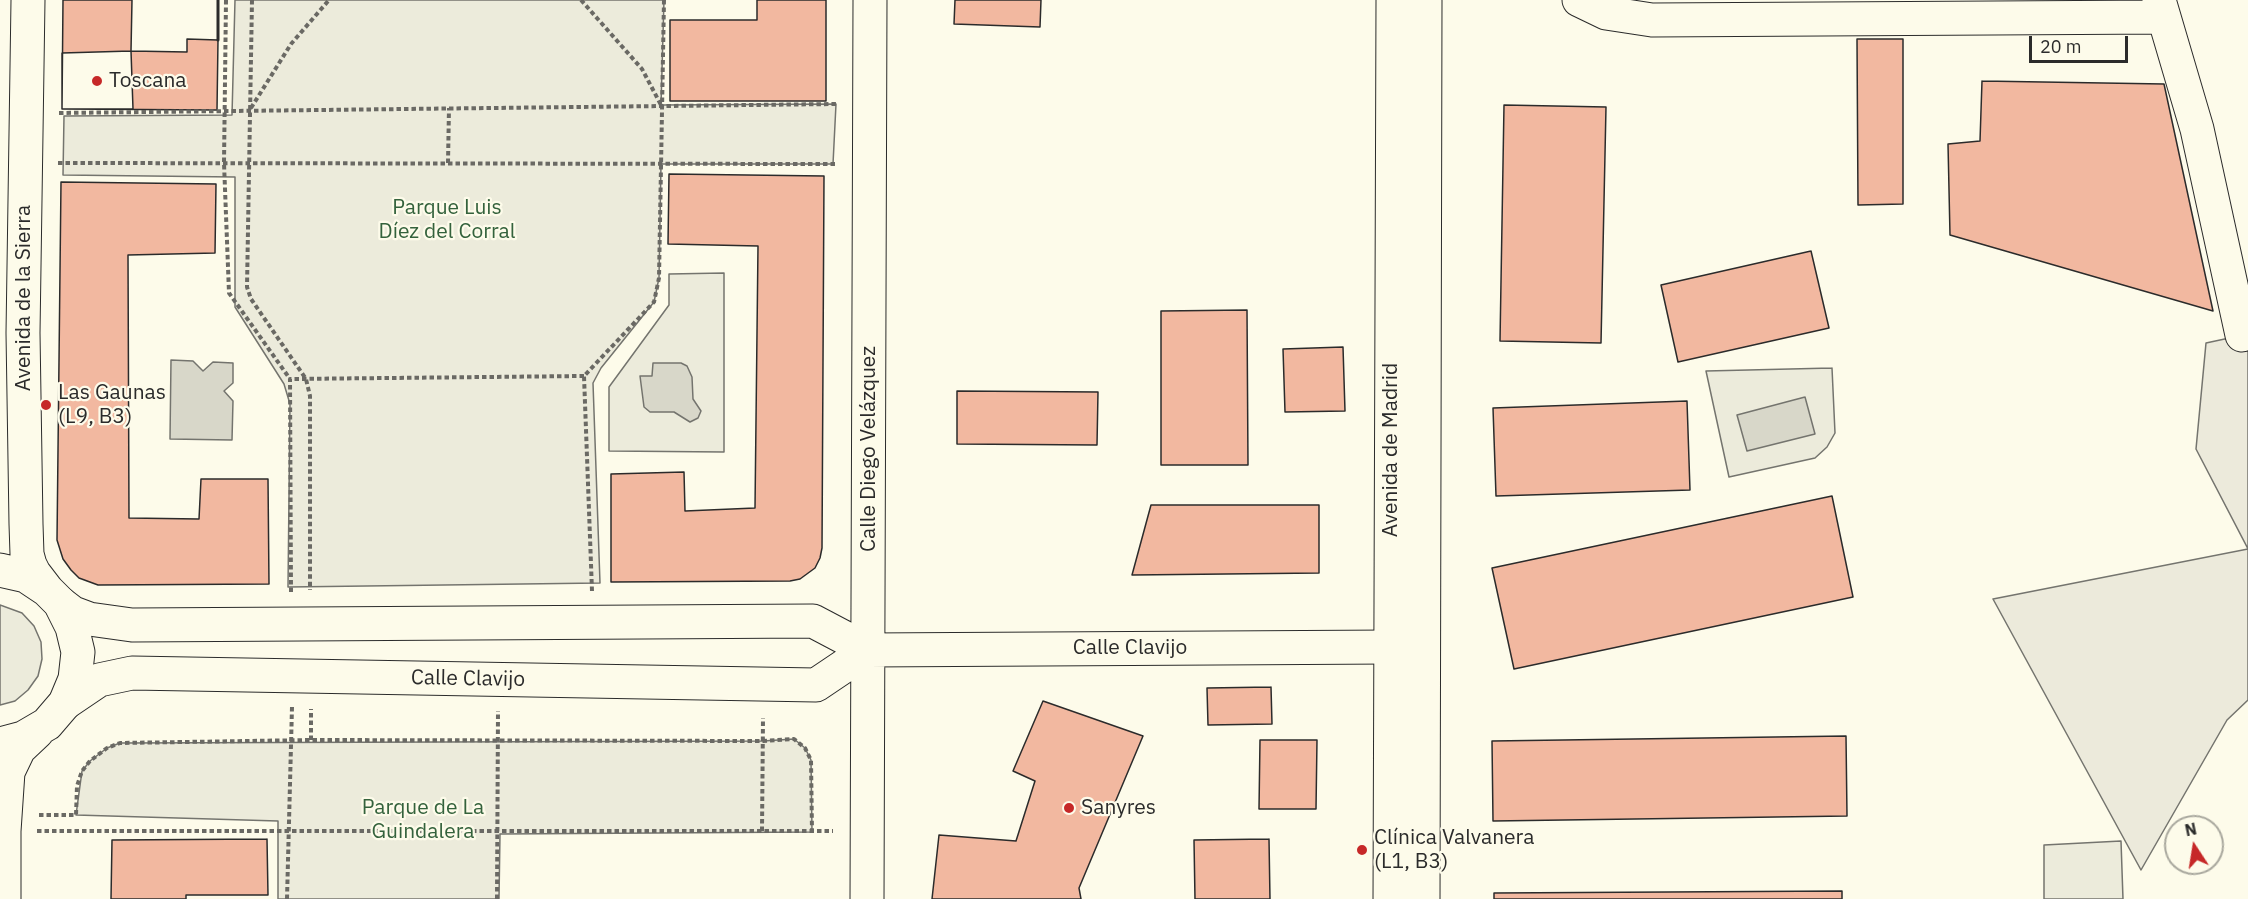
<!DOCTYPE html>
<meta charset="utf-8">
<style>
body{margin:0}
#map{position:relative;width:2248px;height:899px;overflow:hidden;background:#fdfbea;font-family:"IBM Plex Sans",sans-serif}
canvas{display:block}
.north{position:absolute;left:2164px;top:815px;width:60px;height:60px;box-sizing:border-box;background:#fdfbea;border:2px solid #a9a89e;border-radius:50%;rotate:348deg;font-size:16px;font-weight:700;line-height:24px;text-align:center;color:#2b2b2b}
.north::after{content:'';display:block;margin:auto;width:21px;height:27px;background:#c62828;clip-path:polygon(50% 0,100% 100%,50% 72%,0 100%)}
.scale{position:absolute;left:2029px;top:36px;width:99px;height:27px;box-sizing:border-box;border:3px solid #2b2b2b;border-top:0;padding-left:8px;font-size:18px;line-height:21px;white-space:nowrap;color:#2b2b2b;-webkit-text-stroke:4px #fdfbea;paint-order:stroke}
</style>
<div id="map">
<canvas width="2248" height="899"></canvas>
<div class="north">N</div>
<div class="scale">20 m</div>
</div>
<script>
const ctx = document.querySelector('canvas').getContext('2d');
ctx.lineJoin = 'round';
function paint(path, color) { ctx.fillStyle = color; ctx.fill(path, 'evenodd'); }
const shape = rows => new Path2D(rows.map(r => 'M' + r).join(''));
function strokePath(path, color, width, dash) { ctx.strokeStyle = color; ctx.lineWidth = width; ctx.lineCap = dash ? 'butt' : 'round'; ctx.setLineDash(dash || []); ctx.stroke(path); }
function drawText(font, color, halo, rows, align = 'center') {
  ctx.font = font + ' "IBM Plex Sans",sans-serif'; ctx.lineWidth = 4.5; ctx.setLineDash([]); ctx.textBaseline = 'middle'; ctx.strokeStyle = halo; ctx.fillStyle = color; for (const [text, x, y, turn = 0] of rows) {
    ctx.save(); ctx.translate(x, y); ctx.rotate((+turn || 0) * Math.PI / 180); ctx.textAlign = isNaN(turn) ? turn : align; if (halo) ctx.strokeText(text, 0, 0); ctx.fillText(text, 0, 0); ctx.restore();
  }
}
const green = shape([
 [235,0,664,0,661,105,836,104,833,164,661,164,659,278,654,302,601,368,593,383,600,583,288,587,290,404,284,384,235,307,235,177,63,175,64,116,232,115,235,0],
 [724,273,724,452,609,451,609,387,669,305,669,274,724,273],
 [1832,368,1835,433,1827,447,1815,458,1729,477,1706,371,1832,368],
 [0,605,22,613,34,626,41,642,42,659,38,676,28,690,15,701,0,705,0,605],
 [794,739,805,748,811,760,812,832,500,834,499,899,278,899,278,821,76,815,82,771,90,761,107,748,120,743,763,741,794,739],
 [2121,841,2123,899,2044,899,2044,845,2121,841]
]);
const parking = shape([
 [2248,334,2248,700,2227,720,2141,870,1993,599,2248,549,2196,449,2206,343,2248,334]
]);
const water = shape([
 [171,360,193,361,203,371,213,362,233,363,233,383,224,391,233,401,232,440,170,439,171,360],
 [653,363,681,363,687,366,692,377,693,399,701,411,698,418,690,422,674,412,650,412,644,407,640,376,652,376,653,363],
 [1805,397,1815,434,1747,451,1737,415,1805,397]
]);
const building = shape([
 [63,0,132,0,131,51,187,52,187,39,218,40,217,110,62,109,63,0],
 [757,0,826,0,826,101,670,101,670,20,757,20,757,0],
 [955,0,1041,0,1040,27,954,24,955,0],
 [1857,39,1903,39,1903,204,1858,205,1857,39],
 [131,51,133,109,62,109,62,53,131,51],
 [1982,81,2164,84,2213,311,1950,235,1948,144,1980,141,1982,81],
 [1504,105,1606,107,1601,343,1500,341,1504,105],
 [669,174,824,176,822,548,820,558,815,568,800,579,790,581,611,582,611,474,684,472,685,511,755,508,758,246,668,244,669,174],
 [61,182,216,184,215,253,128,255,129,518,199,519,201,479,268,479,269,584,98,585,79,578,71,570,63,559,57,540,61,182],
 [1811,251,1829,328,1678,362,1661,285,1811,251],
 [1247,310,1248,465,1161,465,1161,311,1247,310],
 [1343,347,1345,411,1285,412,1283,349,1343,347],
 [957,391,1098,392,1097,445,957,444,957,391],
 [1687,401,1690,490,1496,496,1493,408,1687,401],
 [1832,496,1853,597,1514,669,1492,568,1832,496],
 [1151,505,1319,505,1319,573,1132,575,1151,505],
 [1271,687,1272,724,1208,725,1207,688,1271,687],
 [1043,701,1143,736,1079,888,1081,899,932,899,939,835,1016,841,1035,781,1013,771,1043,701],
 [1846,736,1847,816,1493,821,1492,741,1846,736],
 [1260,740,1317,740,1316,809,1259,809,1260,740],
 [267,839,268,895,186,895,186,899,111,899,112,840,267,839],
 [1269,839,1270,899,1195,899,1194,840,1269,839],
 [1842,891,1842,899,1494,899,1494,893,1842,891]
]);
const path = shape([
 [226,0,224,163,229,293,290,379],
 [252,0,247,287,251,299,306,379,310,396,310,590],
 [581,0,642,69,661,105],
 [251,108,291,44,329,0],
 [59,113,837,104],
 [58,163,837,164],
 [448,163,449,108],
 [592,591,584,376,654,302,659,278,664,0],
 [291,592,290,379,584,376],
 [311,740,311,709],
 [39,815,76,815,77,786,82,771,90,761,107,748,120,743,311,740,763,741,794,739,805,748,811,760,812,832],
 [37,831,833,831],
 [762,831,763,718],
 [287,899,292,707],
 [497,899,498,711]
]);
const minor = shape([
 [1579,0,1606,13,1652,20,2163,17],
 [2159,0,2197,129,2242,335],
 [60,603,73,613,89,619,132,625,813,621,868,650,1391,647],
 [65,703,99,680,132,673,816,685,868,650],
 [867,899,870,0]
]);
const major = shape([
 [28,0,23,333,26,524,27,554,30,565,34,573,47,590],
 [0,570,26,576,47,590,60,603,72,627,78,652,75,679,65,703,47,724,23,738,0,744],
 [4,899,4,831,8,772,19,749,37,732],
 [1390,899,1393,0],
 [1423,899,1425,0]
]);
const wall = shape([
 [218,40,218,0]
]);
const markers = [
 [97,81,6,"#c62828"],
 [46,405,6,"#c62828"],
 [1069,808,6,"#c62828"],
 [1362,850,6,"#c62828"]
];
const poiNames = [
 ["Toscana",109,81],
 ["Las Gaunas",58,393],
 ["(L9, B3)",58,417],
 ["Sanyres",1081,808],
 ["Clínica Valvanera",1374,838],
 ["(L1, B3)",1374,862]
];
const parkNames = [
 ["Parque Luis",447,208],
 ["Díez del Corral",447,232],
 ["Parque de La",423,808],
 ["Guindalera",423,832]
];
const streetNames = [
 ["Avenida de la Sierra",24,298,-90],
 ["Calle Diego Velázquez",869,449,-90],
 ["Avenida de Madrid",1391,450,-90],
 ["Calle Clavijo",1130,648],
 ["Calle Clavijo",468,679,1]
];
paint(green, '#ecebdb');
strokePath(green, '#74746e', 1.5);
paint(parking, '#eceadb');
strokePath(parking, '#74746e', 1.5);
paint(water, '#d8d7c9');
strokePath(water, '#74746e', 1.5);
paint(building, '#f2b8a0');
strokePath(building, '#2b2b2b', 1.5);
strokePath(minor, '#2b2b2b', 35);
strokePath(major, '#2b2b2b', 35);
strokePath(path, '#6a6964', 4, [4.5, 3]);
strokePath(minor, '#fdfbea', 33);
strokePath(major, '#fdfbea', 33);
strokePath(wall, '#2b2b2b', 3);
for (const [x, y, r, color] of markers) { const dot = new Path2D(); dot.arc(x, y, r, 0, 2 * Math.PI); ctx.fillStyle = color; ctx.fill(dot); strokePath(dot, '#fdfbea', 2); }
drawText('21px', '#2b2b2b', '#fdfbea', poiNames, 'left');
drawText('21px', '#34623c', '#fdfbea', parkNames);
drawText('21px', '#2b2b2b', '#fdfbea', streetNames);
</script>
